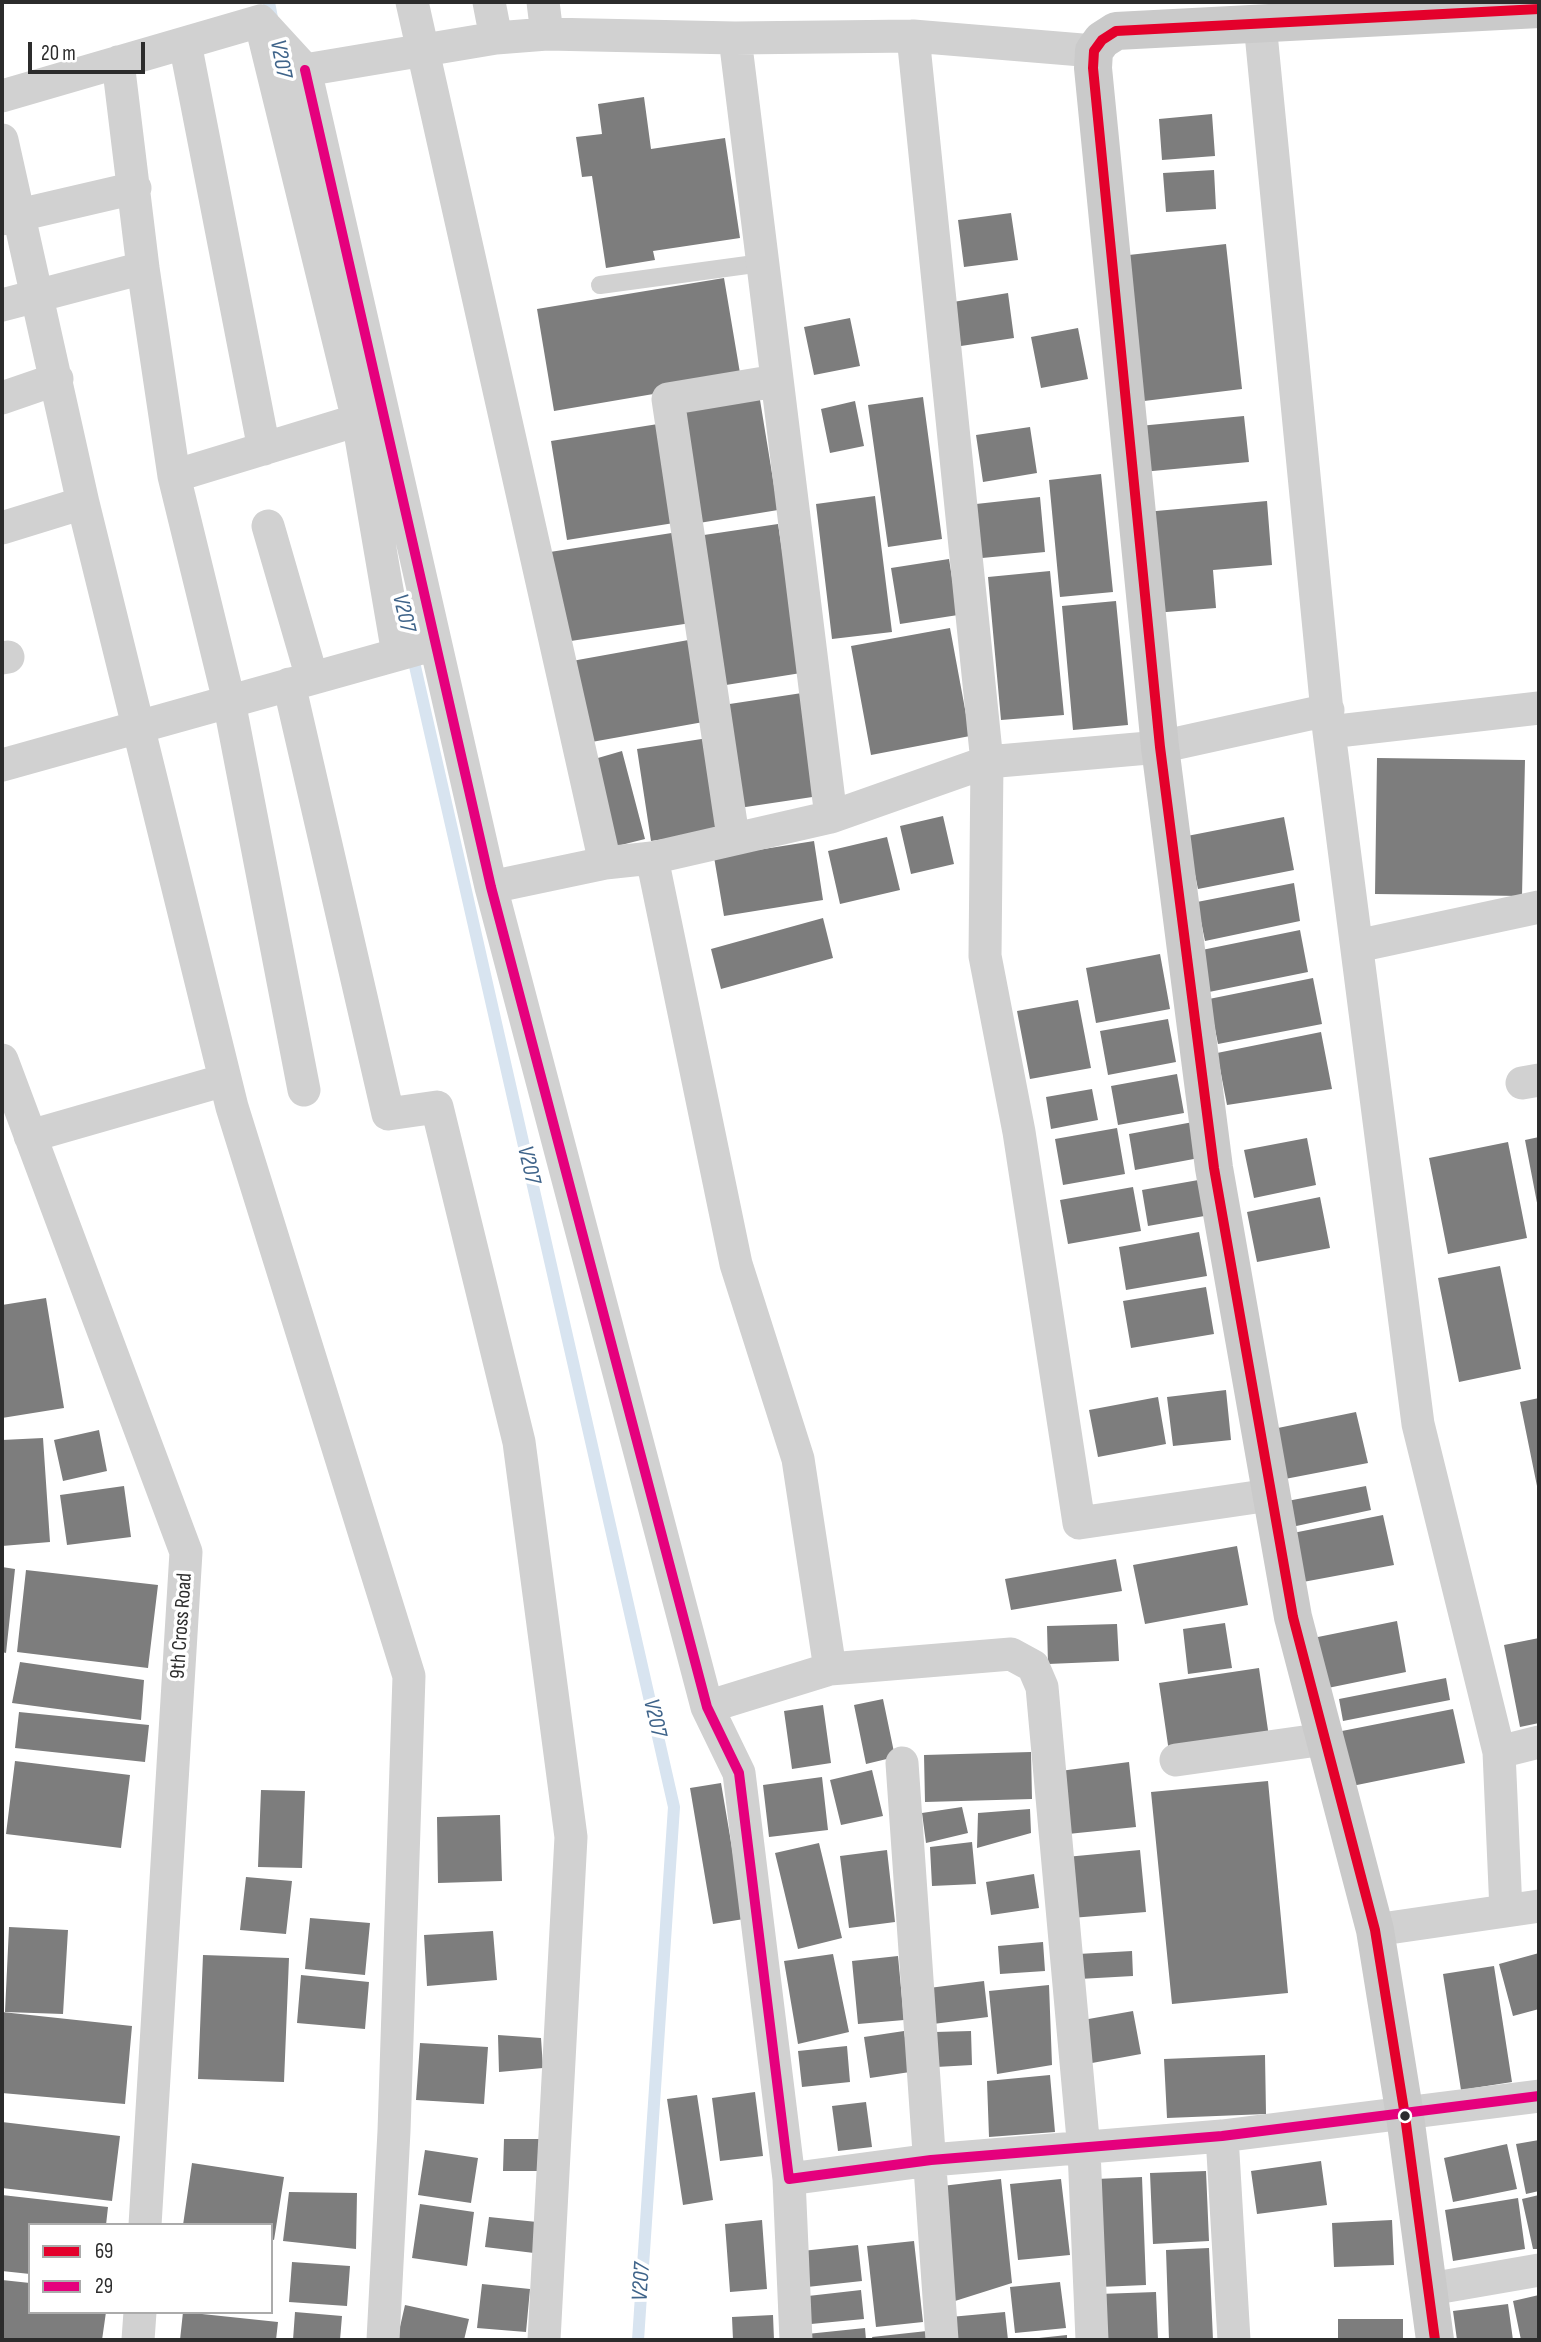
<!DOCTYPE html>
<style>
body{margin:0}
#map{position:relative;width:1541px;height:2342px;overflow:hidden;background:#fff;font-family:"Sofia Sans Condensed",sans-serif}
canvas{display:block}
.frame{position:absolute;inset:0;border:4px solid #2c2c2c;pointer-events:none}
.legend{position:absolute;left:28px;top:2223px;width:245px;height:91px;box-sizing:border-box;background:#fff;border:2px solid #ababab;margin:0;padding:9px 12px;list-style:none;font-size:21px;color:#2c2c2c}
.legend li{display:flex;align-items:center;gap:14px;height:35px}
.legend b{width:35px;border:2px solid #ababab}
.scale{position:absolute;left:28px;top:42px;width:117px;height:32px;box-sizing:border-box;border:4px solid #2c2c2c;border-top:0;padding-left:9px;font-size:21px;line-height:24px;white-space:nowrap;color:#2c2c2c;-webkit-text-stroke:5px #fff;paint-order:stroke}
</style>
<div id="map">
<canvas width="1541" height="2342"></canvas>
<div class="frame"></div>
<ul class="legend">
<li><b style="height:9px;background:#e4002b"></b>69</li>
<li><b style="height:9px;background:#e5007d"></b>29</li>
</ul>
<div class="scale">20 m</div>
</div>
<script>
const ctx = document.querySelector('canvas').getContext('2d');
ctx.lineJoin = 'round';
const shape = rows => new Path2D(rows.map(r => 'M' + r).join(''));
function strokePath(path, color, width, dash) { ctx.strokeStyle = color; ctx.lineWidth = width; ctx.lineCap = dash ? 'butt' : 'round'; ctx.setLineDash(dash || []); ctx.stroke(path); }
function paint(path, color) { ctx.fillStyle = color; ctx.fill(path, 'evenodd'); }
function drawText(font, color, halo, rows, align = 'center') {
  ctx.font = font + ' "Sofia Sans Condensed",sans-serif'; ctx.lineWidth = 7; ctx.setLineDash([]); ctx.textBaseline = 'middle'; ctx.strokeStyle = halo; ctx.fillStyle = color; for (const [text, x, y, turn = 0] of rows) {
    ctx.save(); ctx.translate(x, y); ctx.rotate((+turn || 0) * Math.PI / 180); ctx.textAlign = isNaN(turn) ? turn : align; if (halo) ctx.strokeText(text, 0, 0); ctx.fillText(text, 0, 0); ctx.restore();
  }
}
const stream = shape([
 [269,2,273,23],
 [412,653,674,1807,638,2340]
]);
const building = shape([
 [644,97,651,149,725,138,740,238,653,251,655,260,606,268,592,176,582,177,576,137,602,134,598,104],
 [1212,114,1215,156,1162,160,1159,119],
 [1214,170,1216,209,1166,212,1163,173],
 [1011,213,1018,260,964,267,958,220],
 [1226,244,1242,389,1136,402,1120,256],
 [724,278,741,379,554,411,537,309],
 [1008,293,1014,338,961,346,953,302],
 [850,318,860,366,814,375,804,327],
 [1078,328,1088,379,1041,388,1031,337],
 [759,394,778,510,699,523,680,407],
 [923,397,942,539,888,547,868,405],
 [855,401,864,446,830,453,821,409],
 [1244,416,1249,462,1142,472,1139,426],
 [658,424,674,523,567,540,551,441],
 [1030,427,1037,473,983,482,976,435],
 [1101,474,1113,592,1060,597,1049,480],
 [875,496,892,632,832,639,816,504],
 [1040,497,1045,552,982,558,976,504],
 [1267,501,1272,565,1213,570,1216,608,1154,613,1145,512],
 [778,524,801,673,726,685,704,535],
 [678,532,691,623,564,642,550,552],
 [949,559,958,615,900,624,891,568],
 [1050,571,1064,715,1001,720,988,577],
 [1116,601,1128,725,1073,730,1062,606],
 [950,628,970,736,871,755,851,646],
 [694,639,709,721,586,743,572,661],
 [802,693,819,796,739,808,723,705],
 [708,738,721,831,651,841,637,749],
 [622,751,645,839,613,847,591,760],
 [1377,758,1525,760,1522,896,1375,894],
 [943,816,954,864,911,874,900,826],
 [1284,817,1294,870,1198,889,1187,836],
 [887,837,900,890,840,904,828,851],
 [814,841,823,900,724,916,714,857],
 [1294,883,1300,921,1205,941,1197,902],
 [823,918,833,958,721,989,711,949],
 [1300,930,1308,972,1204,993,1197,951],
 [1160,954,1170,1009,1096,1023,1086,968],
 [1313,978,1322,1024,1218,1044,1209,999],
 [1078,1000,1091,1068,1030,1079,1017,1011],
 [1168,1019,1176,1062,1108,1075,1100,1031],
 [1321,1032,1332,1089,1227,1105,1217,1053],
 [1177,1074,1184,1113,1118,1125,1111,1086],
 [1092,1089,1098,1120,1051,1129,1046,1097],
 [1193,1122,1199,1158,1135,1170,1129,1134],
 [1117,1128,1125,1174,1063,1185,1055,1139],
 [1539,1137,1539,1208,1538,1208,1525,1140],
 [1307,1138,1316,1185,1254,1198,1244,1150],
 [1508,1142,1527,1238,1448,1254,1429,1158],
 [1204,1179,1210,1215,1148,1226,1142,1190],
 [1133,1187,1141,1231,1068,1244,1060,1200],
 [1320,1197,1330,1248,1257,1262,1247,1212],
 [1199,1232,1207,1276,1126,1290,1119,1247],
 [1500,1266,1521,1369,1459,1382,1438,1278],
 [1206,1287,1214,1334,1131,1348,1123,1301],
 [46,1298,64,1408,2,1418,2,1305],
 [1226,1390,1231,1440,1173,1446,1167,1397],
 [1158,1397,1166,1444,1098,1457,1089,1410],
 [1539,1398,1539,1491,1538,1491,1520,1402],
 [1356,1412,1368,1463,1285,1479,1273,1429],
 [99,1430,107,1471,63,1481,54,1440],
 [43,1438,50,1542,2,1546,2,1440],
 [124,1486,131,1537,67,1545,60,1495],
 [1366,1486,1371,1510,1287,1528,1282,1502],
 [1383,1515,1394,1565,1303,1582,1293,1533],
 [1237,1546,1248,1605,1145,1624,1133,1565],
 [1116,1559,1122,1591,1011,1610,1005,1579],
 [2,1567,15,1569,6,1653,2,1652],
 [26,1570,158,1585,148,1668,17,1652],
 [1397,1621,1406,1672,1318,1690,1308,1639],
 [1225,1623,1232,1668,1188,1674,1183,1629],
 [1117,1624,1119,1661,1048,1664,1047,1626],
 [1539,1638,1539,1723,1520,1727,1504,1645],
 [20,1662,144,1680,141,1720,12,1703],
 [1259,1668,1269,1737,1169,1752,1159,1683],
 [1446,1678,1450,1700,1343,1721,1339,1699],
 [883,1699,895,1757,866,1764,854,1705],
 [823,1705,831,1763,792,1769,784,1711],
 [1453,1709,1465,1763,1352,1786,1342,1731],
 [19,1712,149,1725,145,1762,15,1748],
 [1031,1752,1032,1799,925,1802,924,1755],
 [15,1761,130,1775,121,1848,6,1834],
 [1129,1762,1136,1827,1068,1834,1060,1771],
 [872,1770,883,1816,841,1825,830,1780],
 [822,1777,828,1830,769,1837,763,1785],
 [1268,1781,1288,1993,1172,2004,1151,1792],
 [721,1783,744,1919,713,1924,690,1788],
 [261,1790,305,1791,302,1868,258,1867],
 [962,1807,968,1833,926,1843,922,1813],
 [1030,1809,1031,1833,977,1848,978,1813],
 [500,1815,502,1881,438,1883,437,1817],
 [972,1842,976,1884,932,1886,930,1847],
 [819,1843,842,1938,798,1949,775,1853],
 [887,1850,895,1922,849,1928,840,1856],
 [1140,1850,1146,1912,1071,1918,1066,1857],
 [1034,1874,1039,1908,991,1915,986,1882],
 [246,1877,292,1881,286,1934,240,1930],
 [310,1918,370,1923,365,1975,305,1969],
 [9,1927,68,1930,63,2014,5,2012],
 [493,1931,497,1980,427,1986,424,1935],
 [1043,1942,1045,1971,1000,1974,998,1946],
 [1132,1951,1133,1976,1079,1979,1078,1954],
 [1539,1953,1539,2009,1513,2016,1499,1964],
 [833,1954,849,2032,798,2044,784,1961],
 [203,1955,289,1958,284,2082,198,2079],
 [898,1956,904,2020,858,2024,852,1961],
 [1494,1966,1512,2082,1461,2090,1443,1974],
 [301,1975,369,1982,365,2029,297,2023],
 [984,1981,988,2017,933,2024,929,1988],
 [1049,1985,1052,2065,997,2074,989,1991],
 [1133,2011,1141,2054,1092,2063,1083,2020],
 [2,2012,132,2026,125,2104,2,2093],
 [904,2031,910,2072,870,2078,864,2037],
 [971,2031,972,2065,936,2067,935,2032],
 [498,2035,541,2038,543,2068,499,2072],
 [420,2043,488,2047,484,2104,416,2100],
 [847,2046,850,2082,802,2087,798,2051],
 [1265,2055,1266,2114,1167,2118,1164,2059],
 [1050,2075,1055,2132,989,2137,987,2081],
 [755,2092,763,2156,720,2161,712,2098],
 [697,2095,713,2200,683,2205,667,2099],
 [866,2102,872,2147,838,2151,832,2106],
 [2,2122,120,2136,112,2201,2,2188],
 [504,2139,544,2139,544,2171,503,2171],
 [1539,2140,1539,2191,1526,2194,1516,2144],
 [1507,2144,1517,2189,1453,2202,1444,2158],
 [425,2150,478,2158,471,2203,418,2195],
 [1321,2161,1327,2205,1257,2214,1251,2171],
 [192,2163,284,2177,274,2240,271,2239,271,2225,183,2225],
 [1206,2171,1209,2241,1153,2244,1150,2173],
 [1142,2177,1146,2285,1099,2287,1096,2179],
 [1001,2179,1012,2283,955,2301,942,2186],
 [1061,2179,1070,2255,1018,2260,1010,2184],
 [289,2192,357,2193,356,2249,283,2241],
 [2,2195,108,2207,106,2225,30,2225,30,2274,2,2271],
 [1539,2195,1539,2249,1533,2249,1522,2199],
 [1518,2198,1525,2249,1453,2261,1445,2210],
 [420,2204,474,2212,467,2266,412,2258],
 [489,2217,537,2222,534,2253,485,2247],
 [762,2220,767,2289,730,2292,725,2224],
 [1392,2220,1394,2265,1334,2267,1332,2223],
 [914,2241,923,2322,876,2327,867,2246],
 [858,2245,862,2281,807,2287,802,2251],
 [1209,2248,1213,2340,1169,2340,1166,2250],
 [292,2262,350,2266,347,2306,289,2302],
 [2,2280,30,2283,30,2312,106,2312,102,2340,2,2340],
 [1060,2282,1066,2328,1015,2333,1010,2287],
 [482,2284,530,2289,526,2332,477,2328],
 [861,2290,864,2319,811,2324,808,2296],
 [1156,2292,1158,2340,1101,2340,1099,2294],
 [1539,2295,1539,2340,1521,2340,1513,2301],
 [1508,2304,1513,2340,1457,2340,1453,2311],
 [405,2305,469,2319,464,2340,397,2340],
 [183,2312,278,2322,276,2340,180,2340],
 [295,2312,342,2316,340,2340,293,2340],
 [1005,2312,1008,2340,953,2340,950,2317],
 [773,2315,774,2340,733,2340,732,2317],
 [1338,2319,1403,2319,1403,2340,1338,2340],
 [865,2328,866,2340,808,2340,807,2334],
 [927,2331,928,2340,873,2340,872,2337],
 [1067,2335,1067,2340,1039,2340,1039,2338]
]);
const lane = shape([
 [600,285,762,263]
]);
const street = shape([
 [412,2,605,863],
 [489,2,496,38],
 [543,2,547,34],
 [1260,23,1329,732,1418,1424,1499,1752,1506,1911],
 [261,24,358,420,398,654],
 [913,36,987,762,985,956,1019,1132,1079,1523,1270,1495],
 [735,38,831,817],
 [185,43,264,449],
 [118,62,143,268,174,476,229,701,304,1090],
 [305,70,491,887,707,1707,739,1773,789,2179,931,2160,1222,2136,1539,2096],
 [2,96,260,21,305,70,496,38,547,34,735,38,913,36,1094,51],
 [2,140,83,503,232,1107,409,1676,394,2131,383,2340],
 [2,219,135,188],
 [2,305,143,268],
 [2,398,57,379],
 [174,476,358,420],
 [268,526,312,678],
 [2,528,83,503],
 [2,658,8,657],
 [289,684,388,1114,437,1107,519,1442,571,1837,544,2340],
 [1329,732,1539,708],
 [2,765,421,648],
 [733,837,668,399,776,381],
 [652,858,736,1264,798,1459,830,1669],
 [491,887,605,863,652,858,831,817,987,762,1160,747,1328,710],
 [1357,946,1539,907],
 [2,1060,186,1552,145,2225],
 [1522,1083,1539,1080],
 [30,1136,225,1080],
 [707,1707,830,1669,1011,1654,1033,1666,1042,1687,1084,2150,1092,2340],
 [1499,1752,1539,1742],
 [1176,1760,1325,1739],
 [902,1763,942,2340],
 [1375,1930,1539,1906],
 [1222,2136,1234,2340],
 [789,2179,796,2340],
 [1430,2289,1539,2270],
 [138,2340,140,2312]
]);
const secondary = shape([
 [1435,2340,1405,2116,1375,1930,1293,1617,1214,1168,1160,747,1093,68,1094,51,1102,40,1116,31,1539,9]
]);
const bus1 = shape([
 [1435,2340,1405,2116,1375,1930,1293,1617,1214,1168,1160,747,1093,68,1094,51,1102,40,1116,31,1539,9]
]);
const bus2 = shape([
 [305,70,491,887,707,1707,739,1773,789,2179,931,2160,1222,2136,1539,2096]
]);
const markers = [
 [1405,2116,6,"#2c2c2c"]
];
const streetNames = [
 ["9th Cross Road",182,1626,-86]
];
const waterNames = [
 ["V207",280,59,79],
 ["V207",403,613,77],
 ["V207",528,1165,77],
 ["V207",654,1718,77],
 ["V207",642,2282,-86]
];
strokePath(stream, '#d8e4f0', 12);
paint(building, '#7d7d7d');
strokePath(lane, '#d1d1d1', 18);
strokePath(street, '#d1d1d1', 33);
strokePath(secondary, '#cacaca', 38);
strokePath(bus1, '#e4002b', 10);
strokePath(bus2, '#e5007d', 10);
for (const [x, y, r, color] of markers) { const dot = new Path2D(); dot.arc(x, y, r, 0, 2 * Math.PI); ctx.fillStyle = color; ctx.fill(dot); strokePath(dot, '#fff', 2.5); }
drawText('21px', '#2c2c2c', '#fff', streetNames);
drawText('italic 23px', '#3f648a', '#fff', waterNames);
</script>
